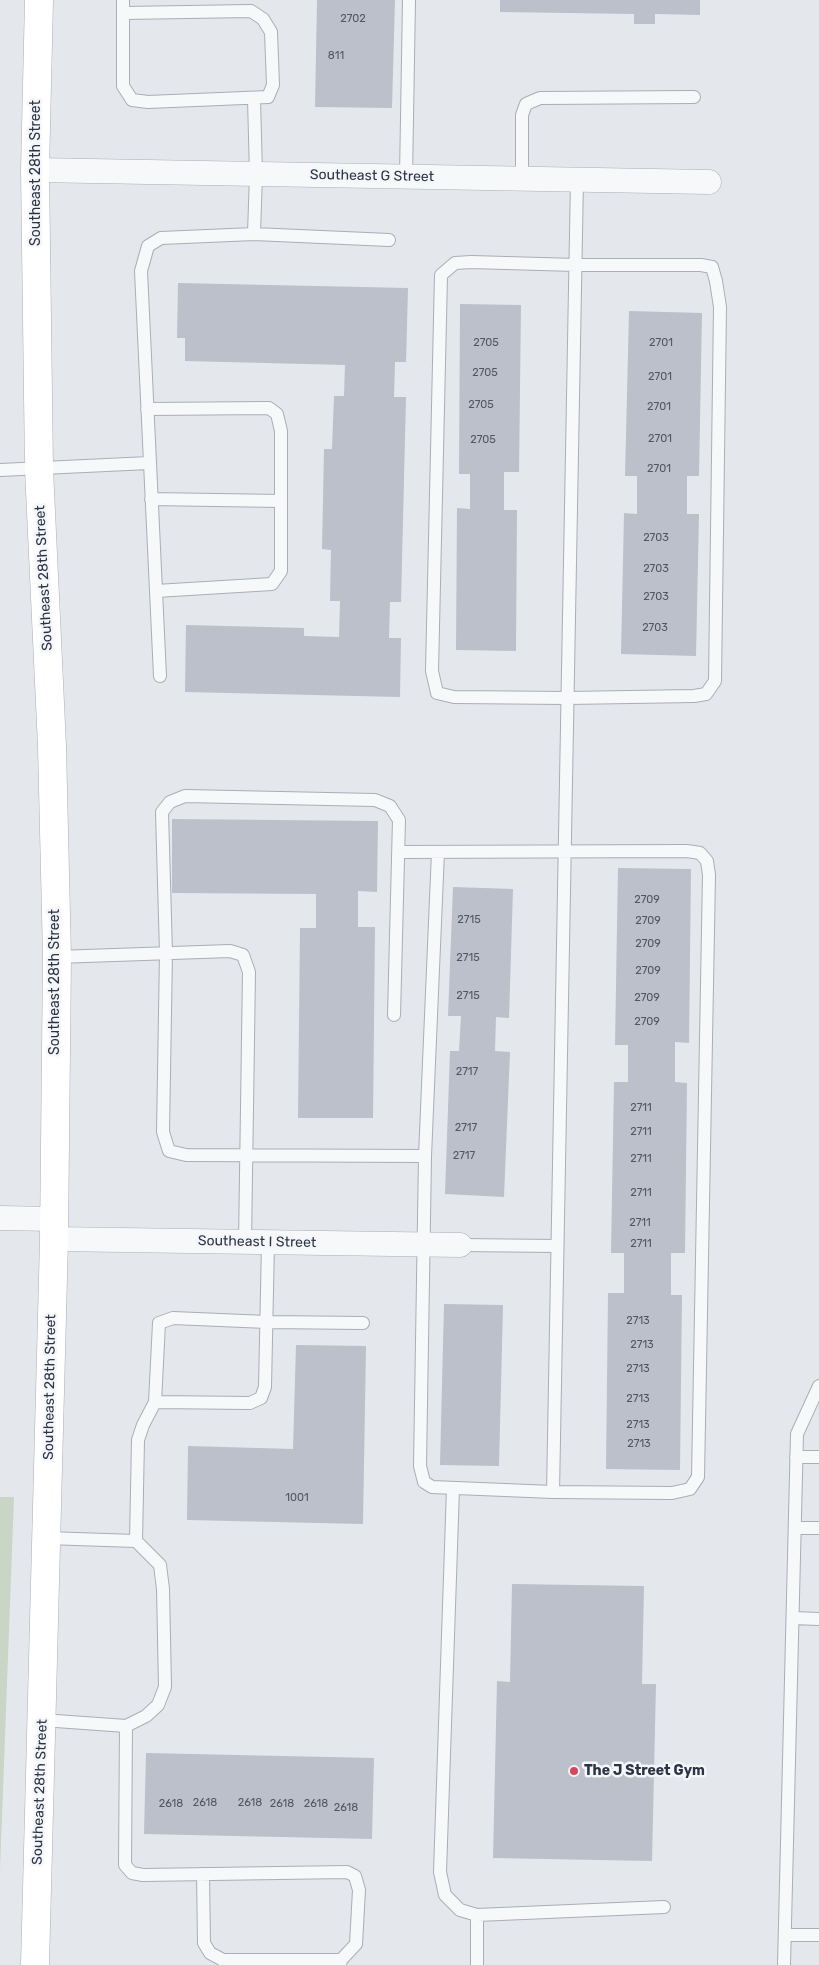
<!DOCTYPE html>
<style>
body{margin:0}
canvas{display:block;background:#e4e7ec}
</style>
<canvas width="819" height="1965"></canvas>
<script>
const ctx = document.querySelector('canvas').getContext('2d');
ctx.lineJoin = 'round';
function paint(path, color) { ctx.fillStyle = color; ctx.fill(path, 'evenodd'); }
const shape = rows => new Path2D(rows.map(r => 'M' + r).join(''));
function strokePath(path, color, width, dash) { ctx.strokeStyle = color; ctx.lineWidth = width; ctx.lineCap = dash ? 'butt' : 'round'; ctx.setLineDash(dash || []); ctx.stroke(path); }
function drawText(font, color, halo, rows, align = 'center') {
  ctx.font = font + ' Rubik,sans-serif'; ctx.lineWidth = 5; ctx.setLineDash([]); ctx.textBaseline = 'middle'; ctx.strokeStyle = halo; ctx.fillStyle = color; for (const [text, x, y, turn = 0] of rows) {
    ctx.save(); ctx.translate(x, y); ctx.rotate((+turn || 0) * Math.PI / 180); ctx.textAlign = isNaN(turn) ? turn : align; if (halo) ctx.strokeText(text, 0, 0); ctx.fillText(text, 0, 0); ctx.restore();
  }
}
const green = shape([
 [0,1497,14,1497,0,1870]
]);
const building = shape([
 [317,0,395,0,392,108,315,107],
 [500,0,700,0,700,15,655,14,655,24,634,24,634,14,500,12],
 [178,283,408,288,406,362,395,362,394,397,406,397,401,602,390,602,389,638,401,638,400,697,185,692,186,625,304,628,304,636,339,637,340,601,330,601,331,550,322,549,324,449,332,449,334,396,344,396,345,365,185,361,185,338,177,338],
 [460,304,521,305,519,472,504,472,504,510,517,510,516,651,456,650,457,508,470,509,470,474,459,474],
 [629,311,702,313,699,476,687,476,687,514,699,514,696,656,621,654,624,513,637,514,637,476,625,476],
 [172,819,378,821,377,892,358,891,358,927,375,927,373,1118,298,1118,300,928,316,928,316,894,172,893],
 [618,868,691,869,689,1043,675,1042,675,1082,687,1083,685,1253,671,1253,671,1295,682,1295,680,1470,606,1469,608,1293,624,1293,624,1253,611,1253,614,1082,628,1082,628,1045,615,1045],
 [453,887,513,889,509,1018,496,1017,495,1051,510,1052,504,1197,445,1194,450,1051,459,1051,461,1016,448,1016],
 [444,1304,503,1305,499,1466,440,1465],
 [296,1345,366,1346,363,1524,187,1520,188,1446,293,1449],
 [512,1584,644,1586,642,1684,656,1684,652,1861,493,1858,497,1681,510,1682],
 [146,1753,374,1758,372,1839,144,1834]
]);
const lane = shape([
 [123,0,123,86,132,100,148,102,268,97,273,85,271,32,263,19,251,11,123,13],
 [254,99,256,174,254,234,389,240],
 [406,177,409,0],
 [522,178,522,115,526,104,540,98,694,97],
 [471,262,576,265,701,265,712,267,716,281,720,307,715,681,706,694,694,696,567,698,454,697,437,693,432,671,441,275,455,263,471,262],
 [147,409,269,408,277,414,281,431,281,571,272,584,156,591],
 [0,470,149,463],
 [151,499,281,501],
 [160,676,141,271,148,246,161,238,254,234],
 [398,852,687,851,700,853,707,861,709,875,698,1477,690,1489,672,1493,553,1492],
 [57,957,230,951,243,955,249,972,245,1242],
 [394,1015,399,820,390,806,375,800,185,796,170,802,162,812,166,953,163,1132,169,1151,186,1155,425,1156,420,1466,424,1482,432,1487,553,1492,577,179],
 [425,1156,438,852],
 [460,1245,557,1246],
 [155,1402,159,1323,173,1318,267,1322,363,1323],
 [796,1457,819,1457],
 [453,1488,440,1872,445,1895,460,1910,477,1915,664,1907],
 [795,1528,819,1528],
 [46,1538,136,1541,138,1440,143,1425,155,1402,250,1403,261,1398,265,1387,268,1242],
 [793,1618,819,1619],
 [42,1720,126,1726,146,1716,158,1705,165,1687,163,1589,160,1565,136,1541],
 [126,1726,125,1865,132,1873,143,1875,347,1872,355,1876,359,1890,356,1944,341,1960,340,1965],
 [203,1874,204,1943,210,1953,223,1960,341,1960],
 [785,1935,819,1935],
 [477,1965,477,1915],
 [784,1965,797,1434,819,1386]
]);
const street = shape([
 [35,170,709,182],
 [0,1218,53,1219],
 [54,1239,460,1245]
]);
const secondary = shape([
 [35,1965,54,1239,57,957,52,746,39,469,35,170,39,0]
]);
const markers = [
 [574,1771,5,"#d1495b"]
];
const numberNames = [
 ["2702",353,19],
 ["811",336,56],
 ["2705",486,343],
 ["2701",661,343],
 ["2705",485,373],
 ["2701",660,377],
 ["2705",481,405],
 ["2701",659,407],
 ["2701",660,439],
 ["2705",483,440],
 ["2701",659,469],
 ["2703",656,538],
 ["2703",656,569],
 ["2703",656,597],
 ["2703",655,628],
 ["2709",647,900],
 ["2715",469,920],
 ["2709",648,921],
 ["2709",648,944],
 ["2715",468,958],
 ["2709",648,971],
 ["2715",468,996],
 ["2709",647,998],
 ["2709",647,1022],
 ["2717",467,1072],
 ["2711",641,1108],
 ["2717",466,1128],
 ["2711",641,1132],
 ["2717",464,1156],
 ["2711",641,1159],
 ["2711",641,1193],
 ["2711",640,1223],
 ["2711",641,1244],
 ["2713",638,1321],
 ["2713",642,1345],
 ["2713",638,1369],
 ["2713",638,1399],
 ["2713",638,1425],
 ["2713",639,1444],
 ["1001",297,1498],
 ["2618",205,1803],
 ["2618",250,1803],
 ["2618",171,1804],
 ["2618",282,1804],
 ["2618",316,1804],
 ["2618",346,1808]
];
const streetNames = [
 ["Southeast 28th Street",36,173,-90],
 ["Southeast G Street",372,176,1],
 ["Southeast 28th Street",44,578,-93],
 ["Southeast 28th Street",55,982,-90],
 ["Southeast I Street",257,1242,1],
 ["Southeast 28th Street",50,1387,-89],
 ["Southeast 28th Street",40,1792,-88]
];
const poiNames = [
 ["The J Street Gym",584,1771]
];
paint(green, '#c9d6c5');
paint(building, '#bbc0ca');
strokePath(lane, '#a9aeb7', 14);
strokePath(street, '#a9aeb7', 25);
strokePath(secondary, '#a9aeb7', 29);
strokePath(lane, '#f7f8fa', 12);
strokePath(street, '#f7f8fa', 24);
strokePath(secondary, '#fff', 28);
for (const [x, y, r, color] of markers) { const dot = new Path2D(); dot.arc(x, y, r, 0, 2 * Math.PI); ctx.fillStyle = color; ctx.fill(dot); strokePath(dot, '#f4f6f9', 2); }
drawText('11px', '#4f5766', null, numberNames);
drawText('14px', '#2b3445', '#f4f6f9', streetNames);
drawText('bold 14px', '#2b3445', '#f4f6f9', poiNames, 'left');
</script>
